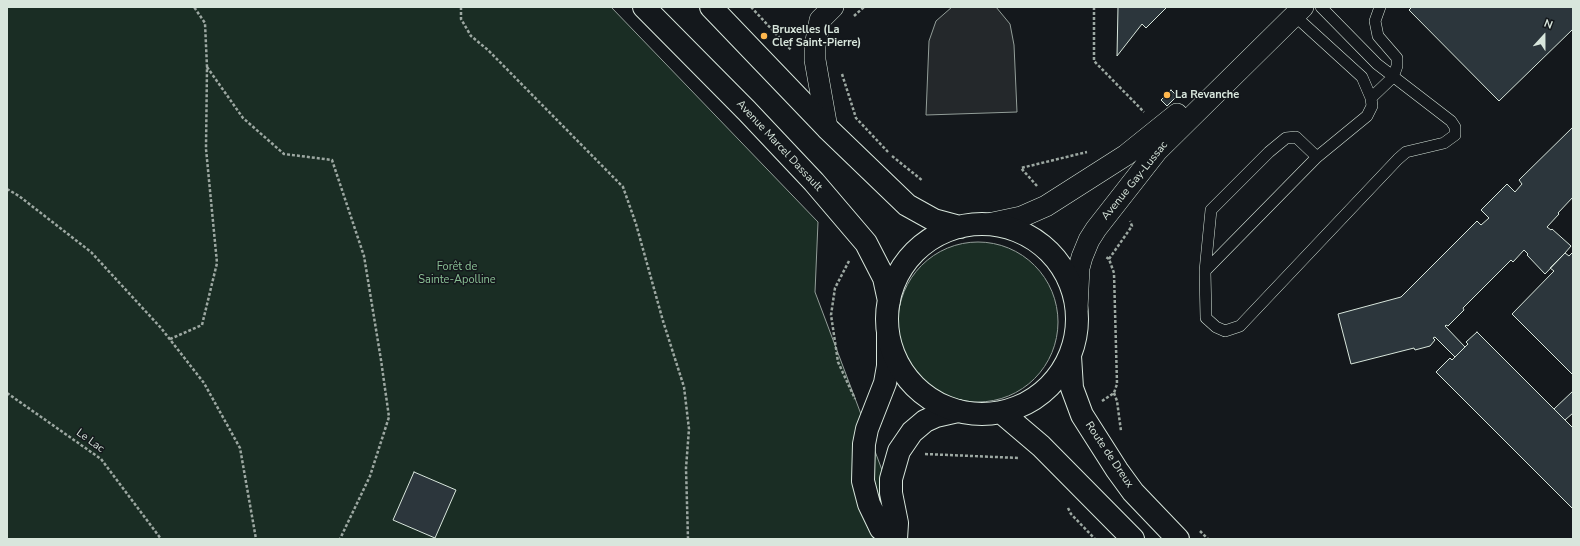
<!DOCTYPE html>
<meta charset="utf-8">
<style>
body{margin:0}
#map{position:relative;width:1580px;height:546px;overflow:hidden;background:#14181c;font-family:"Nunito Sans",sans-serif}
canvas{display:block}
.frame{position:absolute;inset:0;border:8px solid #d8e6dc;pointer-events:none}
.north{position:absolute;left:1524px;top:16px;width:40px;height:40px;-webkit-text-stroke:3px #14181c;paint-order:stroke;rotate:21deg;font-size:11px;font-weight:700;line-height:16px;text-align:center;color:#d8e6dc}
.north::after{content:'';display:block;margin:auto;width:14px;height:18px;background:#d8e6dc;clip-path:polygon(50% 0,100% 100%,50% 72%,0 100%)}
</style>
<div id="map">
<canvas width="1580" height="546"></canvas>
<div class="frame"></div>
<div class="north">N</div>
</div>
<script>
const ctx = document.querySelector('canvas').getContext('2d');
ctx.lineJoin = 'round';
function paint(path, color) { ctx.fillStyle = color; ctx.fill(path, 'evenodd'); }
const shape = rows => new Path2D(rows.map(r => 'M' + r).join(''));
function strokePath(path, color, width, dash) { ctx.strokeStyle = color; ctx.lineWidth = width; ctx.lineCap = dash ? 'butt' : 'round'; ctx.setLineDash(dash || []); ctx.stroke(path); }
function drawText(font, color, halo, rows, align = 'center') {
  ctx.font = font + ' "Nunito Sans",sans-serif'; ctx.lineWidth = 3; ctx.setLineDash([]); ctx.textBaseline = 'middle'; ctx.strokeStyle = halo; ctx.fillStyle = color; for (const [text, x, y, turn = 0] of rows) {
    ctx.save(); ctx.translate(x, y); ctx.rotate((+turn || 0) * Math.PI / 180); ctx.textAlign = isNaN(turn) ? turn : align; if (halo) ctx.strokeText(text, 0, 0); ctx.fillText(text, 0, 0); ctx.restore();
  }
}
const green = shape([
 [7,7,611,7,818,222,815,292,908,539,7,539,7,7],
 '898 322a80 80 0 1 1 160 0a80 80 0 1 1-160 0Z'
]);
const parking = shape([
 [952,7,996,7,1010,24,1014,45,1017,112,926,115,929,41,936,21,952,7]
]);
const building = shape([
 [1118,7,1167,7,1146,28,1142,24,1117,56,1118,7],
 [1412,7,1573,7,1573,29,1499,101,1409,10,1412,7],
 [1171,90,1177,96,1167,106,1161,100,1171,90],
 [1573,127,1573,197,1558,213,1559,214,1547,227,1551,230,1552,229,1571,246,1565,253,1545,274,1527,255,1528,254,1524,250,1513,262,1511,260,1463,308,1464,310,1448,326,1446,325,1445,326,1465,347,1455,357,1435,337,1433,338,1435,340,1430,346,1415,350,1414,348,1351,364,1338,314,1401,297,1477,221,1481,225,1489,218,1481,210,1507,184,1515,192,1522,184,1519,180,1573,127],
 [1573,252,1573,375,1512,314,1554,271,1550,268,1565,253,1569,256,1573,252],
 [1477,332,1573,428,1573,509,1436,372,1450,358,1452,360,1468,344,1466,342,1477,332],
 [1573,391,1573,413,1565,420,1554,409,1573,391],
 [414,472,456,490,435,538,393,520,414,472]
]);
const path = shape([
 [461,7,461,19,471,36,488,50,623,187,636,224,663,321,684,387,689,429,686,468,688,539],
 [751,7,791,50],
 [1094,7,1094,61,1144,112],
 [854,16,864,7],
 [207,67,243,118,284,154,332,160,364,256,381,360,389,417,370,476,340,539],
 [842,74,856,118,888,152],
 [892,156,923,181],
 [1037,186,1021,168,1087,152],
 [7,189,19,196,91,252,161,328,204,383,240,448,256,539],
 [1109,259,1132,226,1130,221],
 [849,261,835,288,831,315,838,362,855,399],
 [170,339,202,325,217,263,206,149,207,67,205,23,194,7],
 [7,393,101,459,161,539],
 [1114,393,1117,401,1121,431],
 [1102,401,1114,393,1117,384,1114,273,1109,259,1106,257],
 [925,454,1019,458],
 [1068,508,1071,514,1095,539],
 [1200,531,1208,539]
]);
const lane = shape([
 [1295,16,1362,77,1371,98,1372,106,1367,116,1317,157,1205,271,1206,318,1216,327,1225,331,1240,326,1398,159,1406,152,1444,143,1455,135,1455,127,1451,121,1377,64,1321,7],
 [1371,98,1393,77,1397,66,1397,58,1378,36,1375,21,1380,7],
 [1205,271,1211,210,1269,152,1286,138,1296,137,1317,157]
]);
const street = shape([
 [827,128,815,60,815,46,820,20,833,7],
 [988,224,1021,217,1046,206,1126,155,1177,114],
 [1077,309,1079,268,1082,257,1089,240,1096,229,1157,151,1303,7]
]);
const secondary = shape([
 [888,335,888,366,885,383,867,429,864,444,863,481,869,504,881,529,895,537],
 [896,539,897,523,891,493,891,479,899,451,912,432,925,421,936,416,958,411]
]);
const primary = shape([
 [644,7,747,111,814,182,866,243,884,278,889,301],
 [711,7,827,128,907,205,934,220,960,227],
 '887 319a95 95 0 1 1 190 0a95 95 0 1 1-190 0Z',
 [1070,356,1072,388,1082,415,1117,470,1133,492,1178,539],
 [1001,412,1041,446,1133,539]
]);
const markers = [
 [764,36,4,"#ffb74d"],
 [1167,95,4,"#ffb74d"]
];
const poiNames = [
 ["Bruxelles (La",772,30],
 ["Clef Saint-Pierre)",772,43],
 ["La Revanche",1175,95]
];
const streetNames = [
 ["Avenue Marcel Dassault",779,146,47],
 ["Avenue Gay-Lussac",1135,181,-51],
 ["Le Lac",90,441,36],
 ["Route de Dreux",1109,455,56]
];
const parkNames = [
 ["Forêt de",457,267],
 ["Sainte-Apolline",457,280]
];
paint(green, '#1a2d24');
strokePath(green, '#939e99', 1);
paint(parking, '#24282b');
strokePath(parking, '#939e99', 1);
paint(building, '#2c363c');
strokePath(building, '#d8e6dc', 1);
strokePath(lane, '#d8e6dc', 12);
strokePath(street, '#d8e6dc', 22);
strokePath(secondary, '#d8e6dc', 24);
strokePath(primary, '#d8e6dc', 24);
strokePath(path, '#9da8a2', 2.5, [3, 2]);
strokePath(lane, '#14181c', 11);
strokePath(street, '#14181c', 21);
strokePath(secondary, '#14181c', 22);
strokePath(primary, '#14181c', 22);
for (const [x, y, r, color] of markers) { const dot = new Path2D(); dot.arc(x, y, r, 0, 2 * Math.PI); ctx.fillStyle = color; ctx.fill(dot); strokePath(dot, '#14181c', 1.5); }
drawText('bold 11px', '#d8e6dc', '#14181c', poiNames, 'left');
drawText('11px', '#d8e6dc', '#14181c', streetNames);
drawText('11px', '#8ac095', '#14181c', parkNames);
</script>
